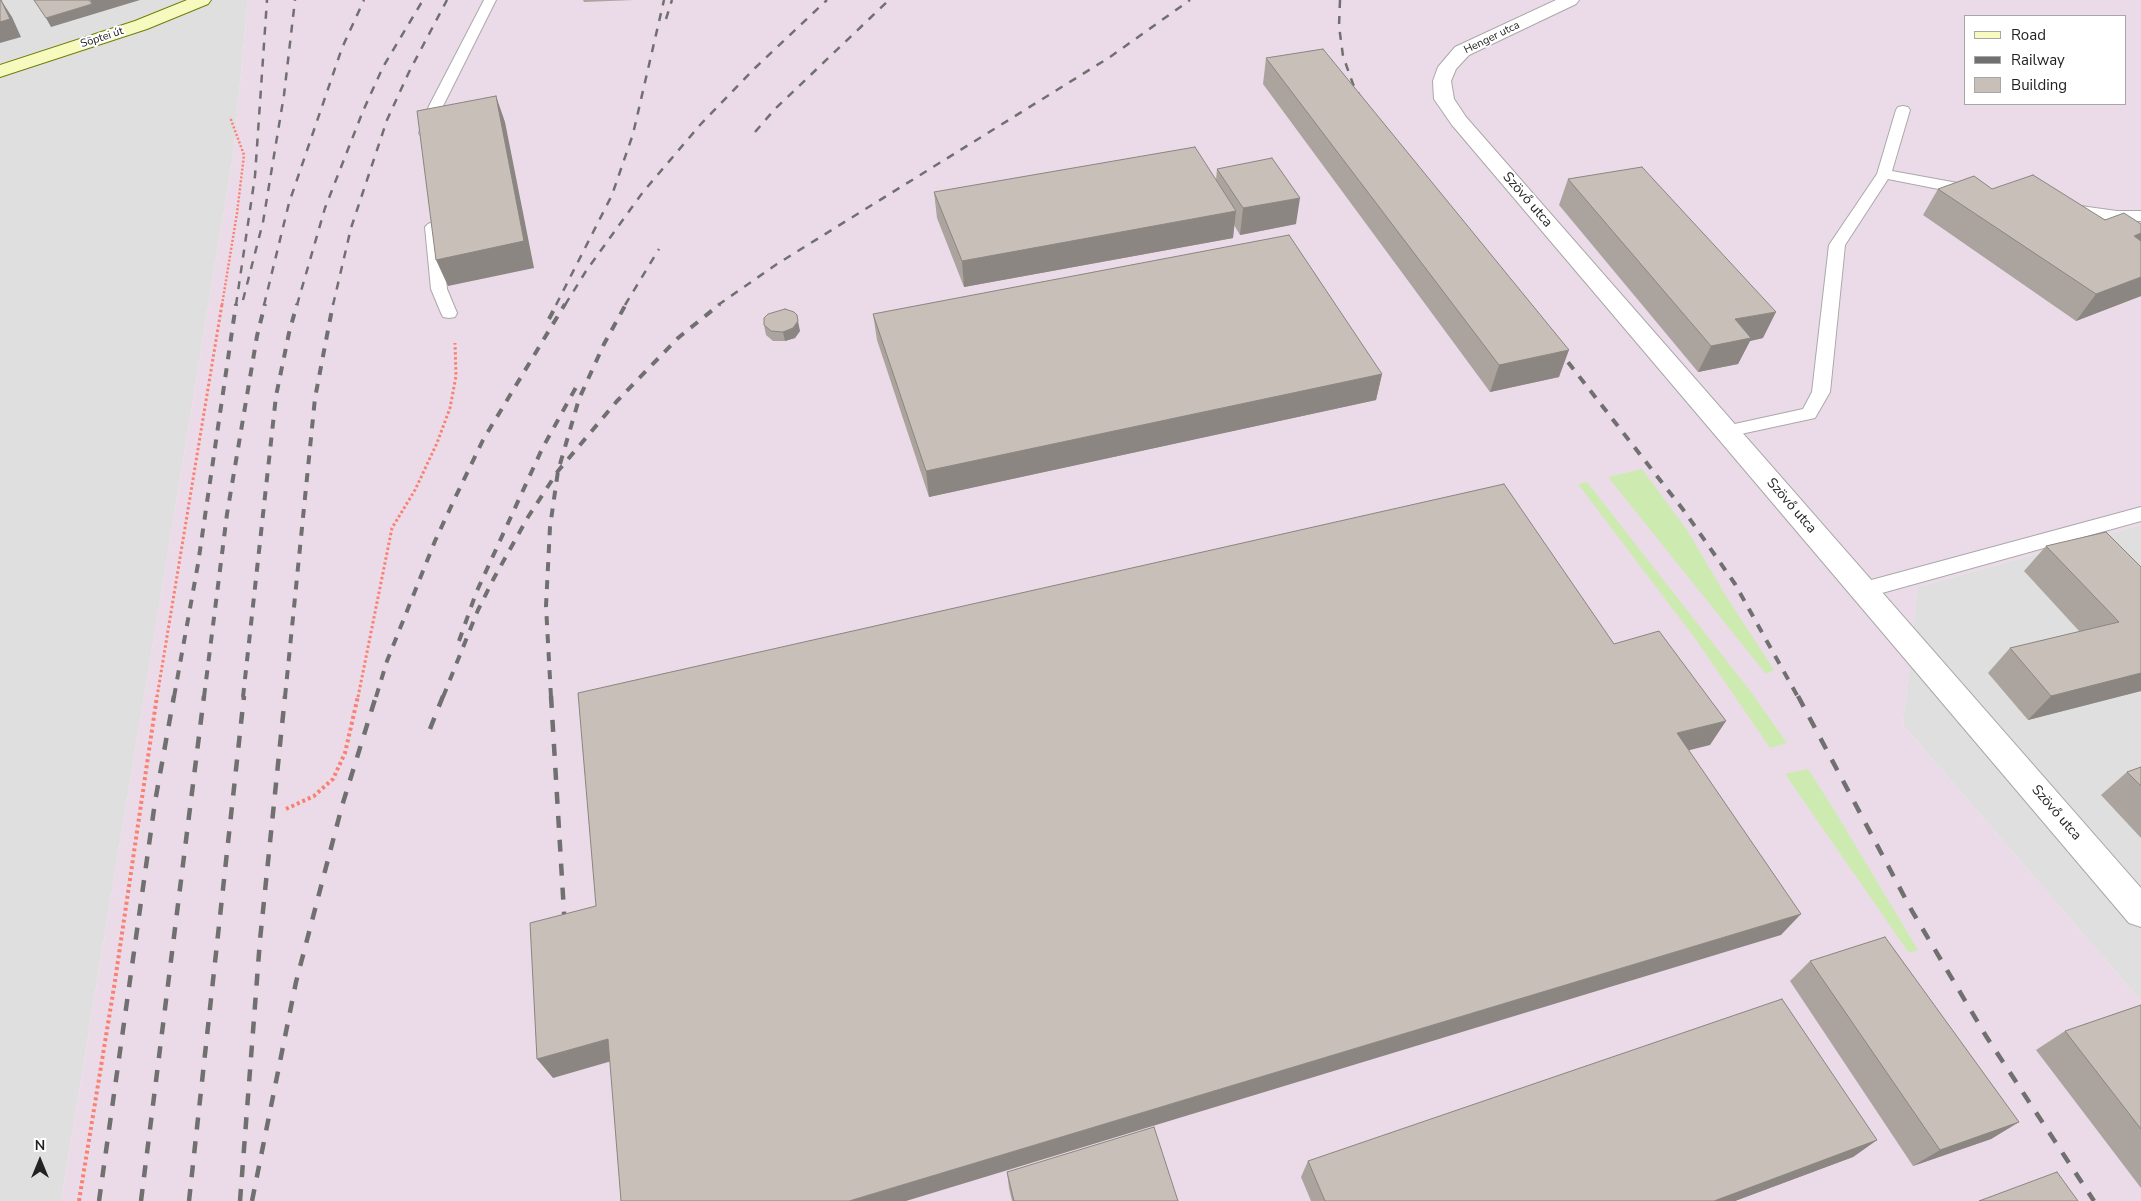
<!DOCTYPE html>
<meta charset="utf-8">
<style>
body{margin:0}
#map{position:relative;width:2141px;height:1201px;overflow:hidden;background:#f2efe9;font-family:"Nunito Sans",sans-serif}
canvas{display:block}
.legend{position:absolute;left:1964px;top:15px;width:162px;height:90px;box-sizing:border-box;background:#fff;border:1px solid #a7a7a7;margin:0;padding:6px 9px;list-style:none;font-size:15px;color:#222}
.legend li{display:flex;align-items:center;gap:10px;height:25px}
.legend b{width:25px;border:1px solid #a7a7a7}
.north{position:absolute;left:15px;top:1136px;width:50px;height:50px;-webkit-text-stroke:4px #fff;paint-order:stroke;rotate:0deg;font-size:14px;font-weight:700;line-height:20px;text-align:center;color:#222}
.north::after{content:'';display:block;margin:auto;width:18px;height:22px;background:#222;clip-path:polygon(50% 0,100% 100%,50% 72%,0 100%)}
</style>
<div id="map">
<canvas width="2141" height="1201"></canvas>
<ul class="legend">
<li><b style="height:6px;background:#f7fabf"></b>Road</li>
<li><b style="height:6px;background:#707070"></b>Railway</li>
<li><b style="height:14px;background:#c7bfb8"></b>Building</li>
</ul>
<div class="north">N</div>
</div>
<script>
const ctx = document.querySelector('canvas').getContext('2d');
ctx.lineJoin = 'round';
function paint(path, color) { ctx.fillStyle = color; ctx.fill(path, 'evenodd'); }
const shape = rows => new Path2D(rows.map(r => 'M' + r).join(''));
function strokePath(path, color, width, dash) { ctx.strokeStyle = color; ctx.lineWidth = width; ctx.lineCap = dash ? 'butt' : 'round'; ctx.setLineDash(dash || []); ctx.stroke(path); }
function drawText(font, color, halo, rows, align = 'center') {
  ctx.font = font + ' "Nunito Sans",sans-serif'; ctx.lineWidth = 4; ctx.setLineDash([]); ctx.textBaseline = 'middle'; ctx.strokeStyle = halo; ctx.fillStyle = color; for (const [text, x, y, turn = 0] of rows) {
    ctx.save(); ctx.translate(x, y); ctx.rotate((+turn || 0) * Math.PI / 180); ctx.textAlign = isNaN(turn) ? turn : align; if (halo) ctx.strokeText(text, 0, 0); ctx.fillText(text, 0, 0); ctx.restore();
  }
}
const residential = shape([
 [0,0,248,0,233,157,61,1201,0,1201],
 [2141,525,2141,1001,1903,725,1917,587]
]);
const industrial = shape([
 [248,0,2141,0,2141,525,1917,587,1903,725,2141,1001,2141,1201,61,1201,233,157],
 [1965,16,2125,16,2125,104,1965,104]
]);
const grass = shape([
 [1642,469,1687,530,1726,596,1774,670,1766,674,1608,477],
 [1587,482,1751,692,1787,743,1770,748,1697,641,1578,484],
 [1808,769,1833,808,1918,950,1909,953,1785,774]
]);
const pathFar2 = shape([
 [222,305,237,213,244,155,230,117]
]);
const pathFar1 = shape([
 [157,697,222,304],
 [358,697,392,528,415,490,437,443,450,408,456,376,455,343]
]);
const path = shape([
 [286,809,314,796,333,779,345,753,358,696],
 [79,1201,115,981,157,696]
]);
const lane = shape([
 [484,0,496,0,443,106,433,133,431,136,426,137,421,136,419,133,429,106,484,0],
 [1903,106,1908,107,1910,110,1892,171,1974,186,1979,188,1982,191,1979,194,1974,196,1888,179,1845,245,1830,392,1815,418,1727,437,1721,435,1718,431,1721,427,1803,409,1812,392,1829,245,1877,174,1896,110,1898,107,1903,106],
 [2066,204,2117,211,2141,211,2141,221,2117,221,2061,212,2058,209,2061,206,2066,204],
 [433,222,438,224,441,227,447,289,457,313,455,317,449,318,443,317,441,313,431,289,425,227,428,224,433,222],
 [2141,507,2141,521,1864,598,1857,595,1854,590,1857,585,1864,582,2141,507]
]);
const street = shape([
 [1556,0,1579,0,1576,4,1469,55,1456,69,1451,81,1454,99,1466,117,2141,888,2141,927,2129,923,1452,125,1434,99,1433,81,1438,67,1455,47,1556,0]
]);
const secondary = shape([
 [187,0,211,0,208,4,147,29,0,77,0,65,135,21,187,0]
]);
const railFar2 = shape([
 [1340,0,1339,26,1343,56,1353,84,1361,98],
 [666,19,672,0],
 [755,132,775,109,889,0],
 [243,300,263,222,284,95,295,0],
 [236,305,255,176,267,0],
 [264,305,289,203,342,48,364,0],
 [297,305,325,208,363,111,383,67,423,0],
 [333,305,351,228,387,120,409,72,447,0],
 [556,305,612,195,633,134,664,0],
 [565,305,586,271,643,192,700,125,755,68,827,0],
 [625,305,659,249],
 [718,305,777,264,1110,57,1190,0]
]);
const railFar1 = shape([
 [549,319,557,304],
 [1557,348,1685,512,1735,584,1798,697],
 [459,641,476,593,542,449,580,380],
 [174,697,198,564,236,304],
 [204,697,227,514,257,336,265,304],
 [243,697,276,396,289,333,297,304],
 [285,697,315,398,333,304],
 [376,697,387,661,435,541,455,498,483,440,565,304],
 [443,697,478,610,494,578,528,517,558,471,617,401,678,338,720,304],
 [551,697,546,606,550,527,558,471,579,399,604,344,626,304]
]);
const rail = shape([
 [551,696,565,929],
 [1798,696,1912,911,1986,1036,2094,1201],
 [430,729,443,696],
 [99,1201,155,802,174,696],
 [141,1201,204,696],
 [189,1201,244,696],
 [240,1201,260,940,285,696],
 [252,1201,296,982,342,806,376,696]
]);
const wall = shape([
 [583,0,634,0,584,2],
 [1266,58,1559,377,1490,392,1263,84],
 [1217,169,1296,224,1240,235,1234,225,1233,238,964,287,937,218,934,192,1216,180],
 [1568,179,1763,338,1750,341,1738,364,1698,372,1559,205],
 [1938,189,1992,189,2105,220,2141,296,2076,321,1923,215],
 [873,314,1382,374,1376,400,929,497,877,340],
 [764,325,800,331,795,338,785,341,773,341,766,335],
 [2046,546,2141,567,2141,691,2028,720,1988,673,2010,648,2080,632,2024,571],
 [2141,767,2141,838,2101,795,2127,772],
 [1810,961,2019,1122,1991,1139,1913,1166,1790,981],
 [2141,1005,2141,1188,2036,1050,2065,1031],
 [1877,1140,1853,1157,1735,1201,1311,1201,1301,1177,1308,1161],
 [1007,1172,1178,1201,1012,1201,1009,1188]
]);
const shadedWall = shape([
 [1,0,12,17,21,37,0,43,0,22],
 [90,0,140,0,51,27,46,18,92,4],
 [496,96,505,122,534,268,448,286,436,260],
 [1300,198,1296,224,1240,235,1243,208],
 [1236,211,1233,238,964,287,962,261],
 [2141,233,2141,243,2134,236],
 [2141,277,2141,296,2076,321,2096,294],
 [1776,312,1763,338,1750,341,1738,364,1698,372,1711,346,1735,319],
 [798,321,800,331,795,338,785,341,783,332],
 [1569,350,1559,377,1490,392,1499,365],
 [1382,374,1376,400,929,497,926,471],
 [2141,673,2141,691,2028,720,2051,696],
 [1726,721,1710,745,1662,757,1677,733],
 [1801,914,1781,935,906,1201,849,1201],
 [608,1039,622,1058,553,1078,537,1059],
 [2019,1122,1991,1139,1913,1166,1940,1150],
 [1877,1140,1853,1157,1735,1201,1714,1201]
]);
const building = shape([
 [0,0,1,0,10,19,0,22,0,0],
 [34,0,89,0,92,4,46,18,34,0],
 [1323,49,1569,350,1499,365,1266,58,1323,49],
 [496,96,524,241,436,260,417,111,496,96],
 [1195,147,1236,211,962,261,934,192,1195,147],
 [1272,158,1300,198,1243,208,1217,169,1272,158],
 [1642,167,1776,312,1735,319,1751,338,1711,346,1568,179,1642,167],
 [2033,175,2105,220,2124,213,2141,224,2141,233,2134,236,2141,241,2141,277,2096,294,1938,189,1974,176,1992,189,2033,175],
 [1289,235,1382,374,926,471,873,314,1289,235],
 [785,309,794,312,797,315,798,321,793,328,783,332,771,331,764,325,764,318,768,314,785,309],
 [1504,484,1614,644,1659,631,1726,721,1677,733,1801,914,849,1201,621,1201,608,1039,537,1059,530,923,596,906,578,693,1504,484],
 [2106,532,2141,567,2141,673,2051,696,2010,648,2119,622,2046,546,2106,532],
 [2141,767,2141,786,2127,772,2141,767],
 [1885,937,2019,1122,1940,1150,1810,961,1885,937],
 [1782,999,1877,1140,1714,1201,1325,1201,1308,1161,1782,999],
 [2141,1005,2141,1129,2065,1031,2141,1005],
 [1154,1127,1178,1201,1014,1201,1007,1172,1154,1127],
 [2057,1172,2078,1201,1979,1201,2057,1172]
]);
const farStreetnames = [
 ["Söptei út",102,38,-18],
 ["Henger utca",1492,38,-26]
];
const streetNames = [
 ["Szövő utca",1527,200,49],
 ["Szövő utca",1791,506,49],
 ["Szövő utca",2056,813,49]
];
paint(residential, '#e0dfdf');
paint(industrial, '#ebdbe8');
paint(grass, '#cdebb0');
strokePath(lane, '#a9a9a9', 2);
strokePath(street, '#a9a9a9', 2);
strokePath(secondary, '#707d05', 2);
strokePath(pathFar2, '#fa8072', 2.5, [2, 2]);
strokePath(pathFar1, '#fa8072', 3, [2.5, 2.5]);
strokePath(path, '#fa8072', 4, [3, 3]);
paint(lane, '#fff');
paint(street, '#fff');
paint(secondary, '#f7fabf');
strokePath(railFar2, '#707070', 2.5, [8, 8]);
strokePath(railFar1, '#707070', 4, [9, 9]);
strokePath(rail, '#707070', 4.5, [12, 12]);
paint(wall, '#aba49e');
paint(shadedWall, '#8b8681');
paint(building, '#c7bfb8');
strokePath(building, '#8b8681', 1);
drawText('11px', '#222', '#fff', farStreetnames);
drawText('14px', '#222', '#fff', streetNames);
</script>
